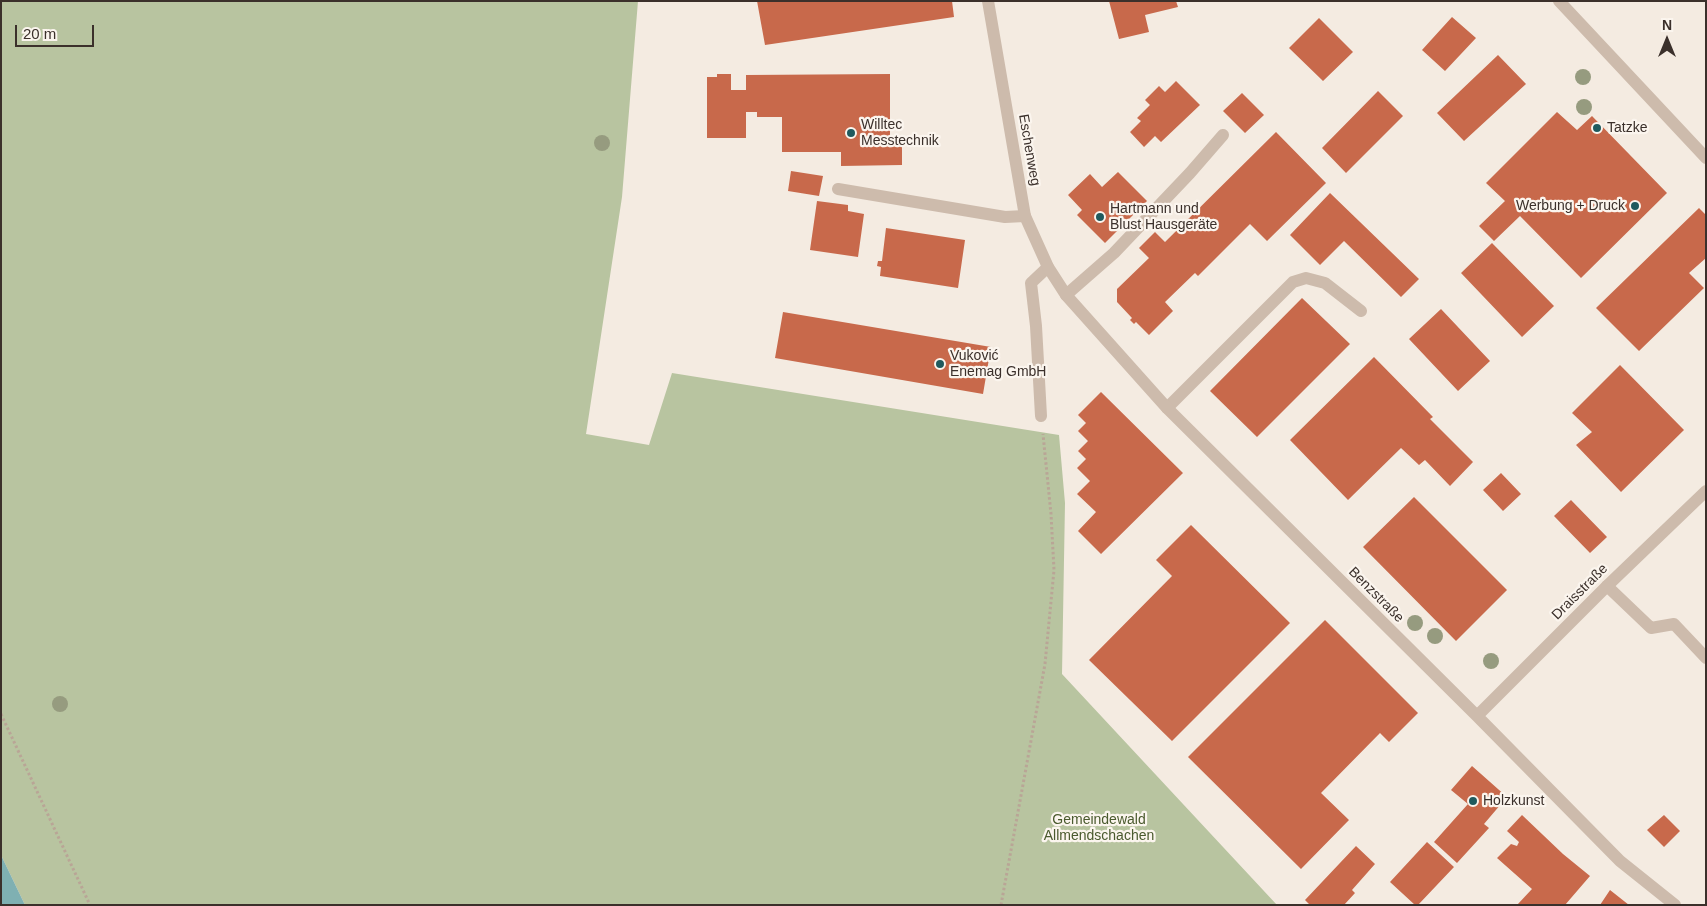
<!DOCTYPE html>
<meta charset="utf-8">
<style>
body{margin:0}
#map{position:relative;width:1707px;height:906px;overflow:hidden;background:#f4ebe1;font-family:Helvetica,sans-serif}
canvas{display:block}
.frame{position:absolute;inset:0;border:2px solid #3b302b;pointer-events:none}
.north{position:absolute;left:1642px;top:15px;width:50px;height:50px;-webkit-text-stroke:4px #fbf5ee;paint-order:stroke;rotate:0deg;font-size:14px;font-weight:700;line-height:20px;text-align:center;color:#3b302b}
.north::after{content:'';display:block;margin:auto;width:18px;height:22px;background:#3b302b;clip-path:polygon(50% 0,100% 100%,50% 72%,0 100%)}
.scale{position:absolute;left:15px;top:25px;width:79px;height:22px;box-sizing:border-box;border:2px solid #3b302b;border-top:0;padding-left:6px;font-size:15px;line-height:18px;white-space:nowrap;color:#3b302b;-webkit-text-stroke:4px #fbf5ee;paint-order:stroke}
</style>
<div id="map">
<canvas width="1707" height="906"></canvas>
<div class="frame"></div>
<div class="north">N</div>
<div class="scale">20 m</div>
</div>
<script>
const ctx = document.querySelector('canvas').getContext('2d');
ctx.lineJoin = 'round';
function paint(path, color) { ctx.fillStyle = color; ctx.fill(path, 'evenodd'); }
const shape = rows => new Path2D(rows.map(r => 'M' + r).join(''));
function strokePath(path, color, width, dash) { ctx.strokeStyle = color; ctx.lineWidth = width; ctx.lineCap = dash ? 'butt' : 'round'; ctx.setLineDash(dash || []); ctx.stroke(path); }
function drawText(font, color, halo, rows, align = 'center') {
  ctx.font = font + ' Helvetica,sans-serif'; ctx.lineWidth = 4.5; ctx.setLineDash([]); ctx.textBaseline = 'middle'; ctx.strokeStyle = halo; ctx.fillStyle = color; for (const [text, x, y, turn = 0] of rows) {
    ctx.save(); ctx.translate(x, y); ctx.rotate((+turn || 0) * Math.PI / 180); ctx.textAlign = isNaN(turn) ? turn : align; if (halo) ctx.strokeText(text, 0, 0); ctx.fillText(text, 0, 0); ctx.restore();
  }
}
const green = shape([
 [1,1,638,1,622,197,586,434,649,445,672,373,1059,435,1065,503,1062,674,1277,905,25,905,1,855]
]);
const water = shape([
 [1,855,25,905,1,905]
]);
const building = shape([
 [757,1,952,1,954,17,765,45],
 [1109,1,1176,1,1178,7,1145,15,1149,32,1119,39],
 [1452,17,1476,38,1445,71,1422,50],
 [1319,18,1353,52,1323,81,1289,48],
 [1498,55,1526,84,1464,141,1437,113],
 [717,74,731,74,731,90,746,90,746,75,890,74,890,140,902,140,902,165,841,166,841,152,782,152,782,117,757,117,757,112,746,112,746,138,707,138,707,77,717,77],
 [1176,81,1200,105,1161,142,1155,136,1144,147,1130,132,1141,121,1137,118,1150,105,1145,100,1159,86,1165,92],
 [1378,91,1403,116,1346,173,1322,148],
 [1242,93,1264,115,1245,133,1223,111],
 [1557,112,1577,130,1592,116,1667,193,1581,278,1520,216,1494,241,1479,226,1505,201,1486,183],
 [1276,132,1326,183,1267,241,1250,224,1198,276,1195,273,1165,302,1173,311,1149,335,1136,322,1134,324,1130,320,1132,318,1117,302,1117,289,1149,258,1139,248,1155,232,1165,242],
 [791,171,823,176,819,196,788,191],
 [1118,172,1147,201,1105,243,1077,215,1082,210,1068,195,1090,174,1102,187],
 [1330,193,1419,279,1401,297,1344,241,1320,265,1290,235],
 [817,201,848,205,848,211,864,214,858,257,810,250],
 [1699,208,1706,215,1706,258,1689,273,1704,288,1639,351,1596,308],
 [886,228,965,240,958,288,880,276,881,267,877,266,878,261,882,261],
 [1492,243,1554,306,1522,337,1461,273],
 [1302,298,1350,344,1257,437,1210,391],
 [1441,309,1490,361,1458,391,1409,339],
 [783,312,991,347,983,394,775,358],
 [1374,357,1433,417,1430,419,1473,462,1450,486,1425,460,1419,465,1401,448,1348,500,1290,440],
 [1620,365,1684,430,1621,492,1576,445,1592,432,1572,413],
 [1101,392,1183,473,1101,554,1078,531,1096,512,1077,494,1090,481,1077,468,1086,459,1078,451,1088,441,1078,431,1086,423,1078,415],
 [1501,473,1521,494,1503,511,1483,490],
 [1414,497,1507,590,1456,641,1363,547],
 [1571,500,1607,537,1590,553,1554,516],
 [1191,525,1290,623,1172,741,1089,660,1172,576,1156,560],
 [1325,620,1418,713,1389,742,1380,733,1321,793,1349,820,1301,869,1188,757],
 [1472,766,1507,797,1484,824,1489,828,1457,863,1434,842,1468,804,1451,790],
 [1522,815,1563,854,1590,876,1565,905,1517,905,1532,889,1497,858,1511,844,1517,846,1519,842,1507,831],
 [1664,815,1680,831,1664,847,1647,830],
 [1427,842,1454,867,1418,905,1415,905,1390,882],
 [1356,846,1375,864,1352,890,1355,893,1344,905,1310,905,1305,900],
 [1610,890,1629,905,1600,905]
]);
const path = shape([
 [1,714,90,905],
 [1001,905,1045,664,1054,570,1051,514,1043,434]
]);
const lane = shape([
 [838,189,1005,217,1025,216],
 [1066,295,1114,253,1190,173,1223,135],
 [1167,408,1293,282,1306,278,1325,283,1361,311],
 [1041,416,1036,326,1031,283,1048,267],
 [1607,586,1651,628,1674,624,1706,658]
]);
const street = shape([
 [988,1,1025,216,1048,267,1066,295,1167,408,1477,716,1620,861,1675,905],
 [1559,1,1706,158],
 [1477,716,1607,586,1706,491]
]);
const trees = [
 [1583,77],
 [1584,107],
 [602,143],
 [1415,623],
 [1435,636],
 [1491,661],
 [60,704]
];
const markers = [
 [1597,128,5,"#1f5a5e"],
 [851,133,5,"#1f5a5e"],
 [1635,206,5,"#1f5a5e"],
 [1100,217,5,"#1f5a5e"],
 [940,364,5,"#1f5a5e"],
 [1473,801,5,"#1f5a5e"]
];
const poiNames = [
 ["Willtec",861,125],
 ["Messtechnik",861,141],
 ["Tatzke",1607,128],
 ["Werbung + Druck",1625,206,"right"],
 ["Hartmann und",1110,209],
 ["Blust Hausgeräte",1110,225],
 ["Vuković",950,356],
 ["Enemag GmbH",950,372],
 ["Holzkunst",1483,801]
];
const streetNames = [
 ["Eschenweg",1029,150,80],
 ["Draisstraße",1580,592,-45],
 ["Benzstraße",1376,595,45]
];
const parkNames = [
 ["Gemeindewald",1099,820],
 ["Allmendschachen",1099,836]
];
paint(green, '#b8c4a0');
paint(water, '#7fb0b2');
paint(building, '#c8694b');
strokePath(path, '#b9a596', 3, [2.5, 2.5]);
strokePath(lane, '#cdbbac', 12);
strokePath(street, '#cdbbac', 12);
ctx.fillStyle = '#969b7f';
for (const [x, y] of trees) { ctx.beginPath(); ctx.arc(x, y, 8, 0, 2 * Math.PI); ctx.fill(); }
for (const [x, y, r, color] of markers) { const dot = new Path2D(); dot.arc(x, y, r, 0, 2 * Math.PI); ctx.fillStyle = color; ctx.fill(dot); strokePath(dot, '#fbf5ee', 2); }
drawText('14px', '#3b302b', '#fbf5ee', poiNames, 'left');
drawText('14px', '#3b302b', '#fbf5ee', streetNames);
drawText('14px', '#4a5a2e', '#fbf5ee', parkNames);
</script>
